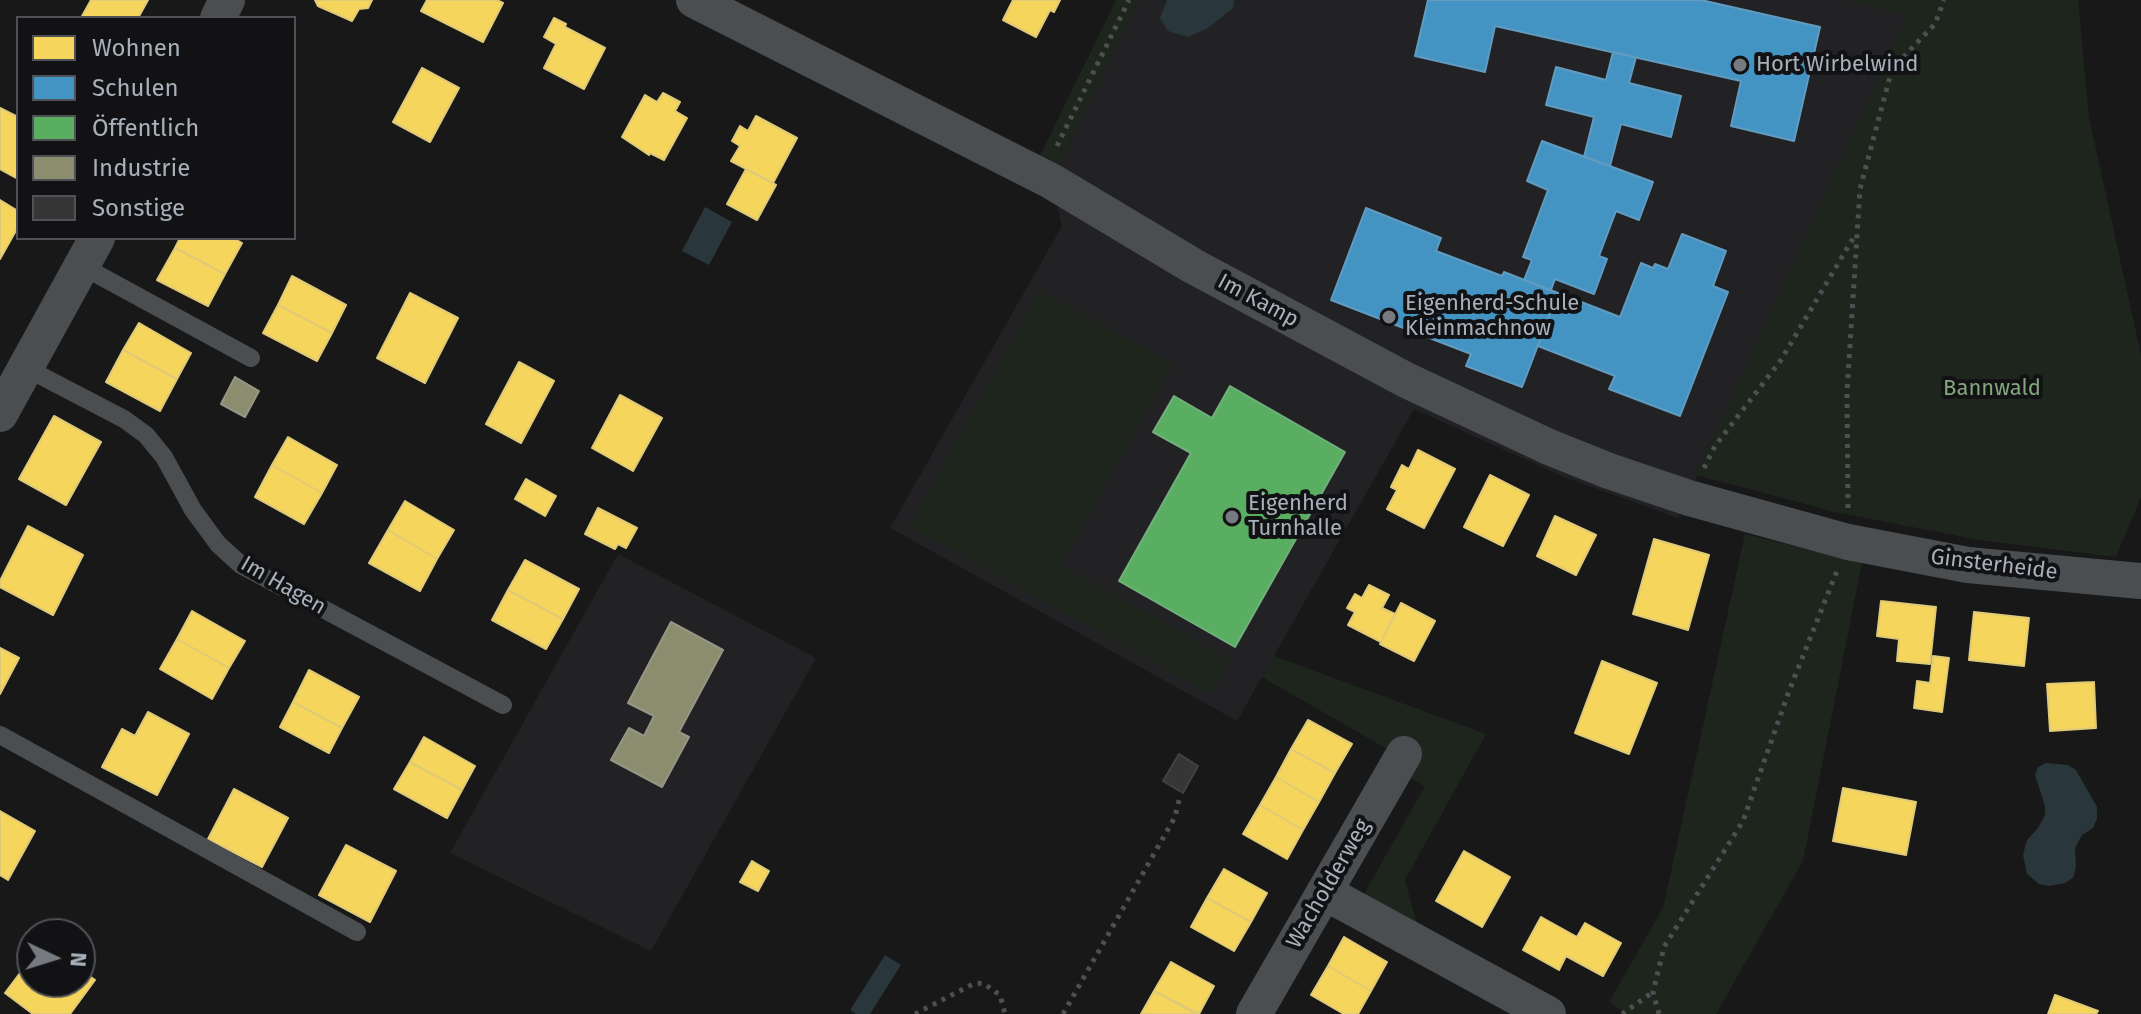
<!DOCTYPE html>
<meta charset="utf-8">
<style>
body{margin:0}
#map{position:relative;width:2141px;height:1014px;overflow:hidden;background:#181818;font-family:"Fira Sans",sans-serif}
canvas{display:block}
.legend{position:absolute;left:16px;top:16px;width:280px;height:224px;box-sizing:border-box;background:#121214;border:2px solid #4e5156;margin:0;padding:10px 14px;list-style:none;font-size:24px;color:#a8b0ba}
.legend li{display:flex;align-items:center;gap:16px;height:40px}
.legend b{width:40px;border:2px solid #4e5156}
.north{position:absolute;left:16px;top:918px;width:80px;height:80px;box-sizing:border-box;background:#121214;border:2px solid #4e5156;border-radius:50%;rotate:94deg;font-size:22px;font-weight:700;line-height:32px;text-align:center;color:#a8b0ba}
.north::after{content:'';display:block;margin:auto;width:28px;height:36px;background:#767b81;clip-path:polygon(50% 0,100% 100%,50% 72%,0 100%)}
</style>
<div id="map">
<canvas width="2141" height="1014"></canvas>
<ul class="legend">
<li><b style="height:22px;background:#f6d55c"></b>Wohnen</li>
<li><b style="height:22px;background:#4393c3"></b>Schulen</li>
<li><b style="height:22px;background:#5aae61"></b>Öffentlich</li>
<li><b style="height:22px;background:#8c8c6e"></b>Industrie</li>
<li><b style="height:22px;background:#363637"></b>Sonstige</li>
</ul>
<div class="north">N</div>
</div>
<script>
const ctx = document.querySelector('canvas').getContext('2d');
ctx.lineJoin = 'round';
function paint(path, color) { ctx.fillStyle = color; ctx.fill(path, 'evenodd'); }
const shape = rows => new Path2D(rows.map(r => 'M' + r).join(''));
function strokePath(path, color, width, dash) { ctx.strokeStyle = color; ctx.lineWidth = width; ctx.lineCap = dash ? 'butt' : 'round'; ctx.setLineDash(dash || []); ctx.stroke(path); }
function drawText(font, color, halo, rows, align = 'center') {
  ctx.font = font + ' "Fira Sans",sans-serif'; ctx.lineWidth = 8; ctx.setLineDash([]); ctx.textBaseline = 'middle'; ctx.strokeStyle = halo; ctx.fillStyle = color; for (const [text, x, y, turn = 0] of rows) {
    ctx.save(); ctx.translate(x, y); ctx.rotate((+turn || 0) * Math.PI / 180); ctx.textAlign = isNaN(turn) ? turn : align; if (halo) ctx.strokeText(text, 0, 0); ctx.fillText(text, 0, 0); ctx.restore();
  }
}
const built = shape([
 [1139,0,1846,0,1907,15,1678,518,1564,477,1414,409,1237,721,890,528,1062,226,1051,181],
 [618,554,816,658,651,951,450,853]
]);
const green = shape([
 [1116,0,1139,0,1051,181,1032,172],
 [1846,0,2078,0,2089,117,2141,355,2141,497,2116,557,1979,540,1835,512,1696,475,1907,15],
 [1040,290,1173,364,1061,565,1231,660,1212,695,909,526],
 [1745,534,1862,563,1803,861,1716,1014,1627,1014,1609,1002,1663,908],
 [1274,656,1486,734,1405,880,1417,924,1364,894,1425,786,1404,775,1411,763,1262,677]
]);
const water = shape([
 [1167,0,1234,0,1233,8,1208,28,1188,37,1168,31,1160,18],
 [705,207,732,222,709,265,682,251],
 [2046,763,2068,765,2076,770,2097,807,2097,818,2093,828,2082,835,2075,848,2076,866,2073,878,2065,883,2049,886,2039,884,2027,874,2023,855,2027,840,2038,828,2045,815,2045,806,2035,775,2038,767],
 [885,955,901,965,870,1014,856,1014,850,1010]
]);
const homes = shape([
 [91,0,148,0,138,18,81,18,91,0],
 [315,0,372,0,368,8,359,9,352,21,318,6,315,0],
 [427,0,497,0,503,3,483,42,421,11,427,0],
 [1013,0,1060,0,1054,12,1050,10,1036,37,1003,20,1013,0],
 [554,18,566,24,565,27,605,48,584,89,544,68,556,44,544,37,554,18],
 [422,68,459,88,430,142,393,122,422,68],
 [663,93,680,102,675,111,687,118,664,160,650,153,649,155,622,137,645,95,657,102,663,93],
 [0,108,18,117,18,179,0,169,0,108],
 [756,116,797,138,773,183,731,161,740,146,732,141,740,126,748,131,756,116],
 [746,169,776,185,757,220,727,204,746,169],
 [0,200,18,211,18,227,0,259,0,200],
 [180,238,233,238,242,243,225,274,175,248,180,238],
 [175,248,225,274,208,306,157,280,175,248],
 [292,276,346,305,332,333,278,305,292,276],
 [410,293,458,318,425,383,377,358,410,293],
 [278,305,332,333,317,361,263,333,278,305],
 [139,323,191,353,177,379,123,350,139,323],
 [123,350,177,379,160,411,106,382,123,350],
 [519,362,554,381,521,443,486,424,519,362],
 [620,395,662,418,633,471,592,448,620,395],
 [54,416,101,442,66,505,19,479,54,416],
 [288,437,337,465,322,493,272,465,288,437],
 [1418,450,1455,469,1424,528,1387,509,1397,490,1391,487,1402,465,1409,469,1418,450],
 [272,465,322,493,304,524,255,497,272,465],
 [1490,475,1529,495,1503,546,1464,527,1490,475],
 [526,479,556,496,545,516,515,499,526,479],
 [405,501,454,530,437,559,388,530,405,501],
 [598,508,637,528,626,548,618,544,615,549,585,534,598,508],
 [1555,516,1596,535,1576,575,1537,556,1555,516],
 [28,526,83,555,53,615,0,587,0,581,28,526],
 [388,530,437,559,420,591,369,563,388,530],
 [1654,539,1709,555,1688,630,1633,614,1654,539],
 [525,560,579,589,563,619,508,590,525,560],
 [1369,585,1389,595,1382,608,1395,614,1381,642,1348,625,1355,612,1347,608,1355,594,1362,598,1369,585],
 [508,590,563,619,546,649,492,620,508,590],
 [1881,601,1936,607,1930,664,1897,661,1899,639,1877,636,1881,601],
 [1401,603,1435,621,1414,661,1380,644,1401,603],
 [192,611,245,641,229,668,177,639,192,611],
 [1974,612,2029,618,2024,666,1969,660,1974,612],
 [177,639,229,668,212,699,160,669,177,639],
 [0,648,19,658,0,694,0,648],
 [1933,656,1949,658,1942,712,1914,708,1917,681,1930,683,1933,656],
 [1602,661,1657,683,1629,754,1575,733,1602,661],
 [309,670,359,697,342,728,293,702,309,670],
 [2094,682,2096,728,2050,731,2047,684,2094,682],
 [293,702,342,728,329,753,280,727,293,702],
 [148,712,189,734,157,795,102,767,122,729,135,736,148,712],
 [1308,720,1352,744,1335,773,1291,749,1308,720],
 [424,737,475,766,462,790,410,762,424,737],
 [1291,749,1335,773,1319,802,1276,777,1291,749],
 [410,762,462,790,447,818,394,789,410,762],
 [1276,777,1319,802,1303,830,1260,805,1276,777],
 [1843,788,1916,802,1906,855,1833,841,1843,788],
 [234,789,288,818,262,867,208,839,234,789],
 [1260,805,1303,830,1287,859,1243,834,1260,805],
 [0,811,35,831,8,880,0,875,0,811],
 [346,845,396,871,370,922,319,895,346,845],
 [1464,851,1510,877,1482,927,1436,901,1464,851],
 [752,861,769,871,758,891,740,882,752,861],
 [1224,869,1267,893,1251,922,1207,898,1224,869],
 [1207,898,1251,922,1234,951,1191,927,1207,898],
 [1541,917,1577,937,1585,923,1621,943,1603,976,1566,956,1559,970,1523,950,1541,917],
 [1344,937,1387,962,1371,991,1328,966,1344,937],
 [32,957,32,982,80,982,80,969,95,980,70,1014,33,1014,5,993,32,957],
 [1171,962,1214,986,1199,1014,1154,991,1171,962],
 [1328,966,1371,991,1358,1014,1344,1014,1311,995,1328,966],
 [1154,991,1196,1014,1141,1014,1154,991],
 [2055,995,2098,1011,2096,1014,2048,1014,2055,995]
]);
const schools = shape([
 [1428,0,1701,0,1820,27,1794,141,1731,126,1741,81,1495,26,1485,72,1415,56,1428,0],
 [1613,52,1636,57,1629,83,1681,96,1671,137,1621,124,1610,166,1584,157,1594,117,1546,105,1556,67,1606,80,1613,52],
 [1542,141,1653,182,1639,220,1616,211,1599,256,1607,259,1594,294,1555,279,1551,290,1524,280,1532,260,1523,257,1548,190,1527,181,1542,141],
 [1366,208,1441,238,1436,251,1502,276,1504,272,1558,293,1522,387,1466,366,1471,354,1331,300,1366,208],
 [1682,234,1726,251,1713,286,1728,292,1680,416,1609,389,1615,376,1538,346,1558,293,1620,317,1641,263,1653,268,1655,264,1668,269,1682,234]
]);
const public = shape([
 [1230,386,1345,452,1235,647,1119,581,1191,453,1153,432,1174,396,1212,418,1230,386]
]);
const industry = shape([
 [235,377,259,391,245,417,221,404,235,377],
 [671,622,723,650,679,732,689,737,662,787,611,760,629,728,644,736,654,716,628,703,671,622]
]);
const building = shape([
 [1179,754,1198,766,1183,793,1163,781,1179,754]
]);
const path = shape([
 [1057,146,1129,0],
 [1704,468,1715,446,1781,360,1855,235],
 [1848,508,1847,392,1860,189,1892,69,1935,24,1944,0],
 [915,1014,973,984,983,983,1000,995,1005,1014],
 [1063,1014,1175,817,1180,796],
 [1622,1014,1653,992],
 [1659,1014,1653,992,1664,947,1743,821,1789,691,1837,571]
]);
const service = shape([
 [82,266,251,358],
 [26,368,124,419,146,435,164,457,193,510,218,544,241,565,503,705],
 [0,735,357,932]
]);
const minor = shape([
 [694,0,1051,181,1193,266,1406,380,1549,447,1609,471,1689,498,1848,542,1968,565,2141,581],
 [218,18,227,0],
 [0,414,97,238],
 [1324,892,1548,1014],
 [1254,1014,1404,754]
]);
const markers = [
 [1740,65,8,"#767b81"],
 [1389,317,8,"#767b81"],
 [1232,517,8,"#767b81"]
];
const poiNames = [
 ["Hort Wirbelwind",1756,65],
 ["Eigenherd-Schule",1405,304],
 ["Kleinmachnow",1405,329],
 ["Eigenherd",1248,504],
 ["Turnhalle",1248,529]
];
const streetNames = [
 ["Im Kamp",1258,301,28],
 ["Ginsterheide",1994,565,7],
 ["Im Hagen",283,586,30],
 ["Wacholderweg",1329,884,-60]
];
const parkNames = [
 ["Bannwald",1992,389]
];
paint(built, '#222224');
paint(green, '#1d251d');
paint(water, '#29363b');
paint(homes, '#f6d55c');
strokePath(homes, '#dfca78', 2);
paint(schools, '#4393c3');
strokePath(schools, '#619cc0', 2);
paint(public, '#5aae61');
strokePath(public, '#71af7c', 2);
paint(industry, '#8c8c6e');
strokePath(industry, '#949785', 2);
paint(building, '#363637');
strokePath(building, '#404244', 2);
strokePath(path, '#4e4f52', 5, [4, 6]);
strokePath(service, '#4b4e51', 18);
strokePath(minor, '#4b4e51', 36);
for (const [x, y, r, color] of markers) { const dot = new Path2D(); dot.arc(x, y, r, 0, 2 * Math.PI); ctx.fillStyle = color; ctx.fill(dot); strokePath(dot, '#121214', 3); }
drawText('22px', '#a8b0ba', '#121214', poiNames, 'left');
drawText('22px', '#a8b0ba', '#121214', streetNames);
drawText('22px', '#82a67d', '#121214', parkNames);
</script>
